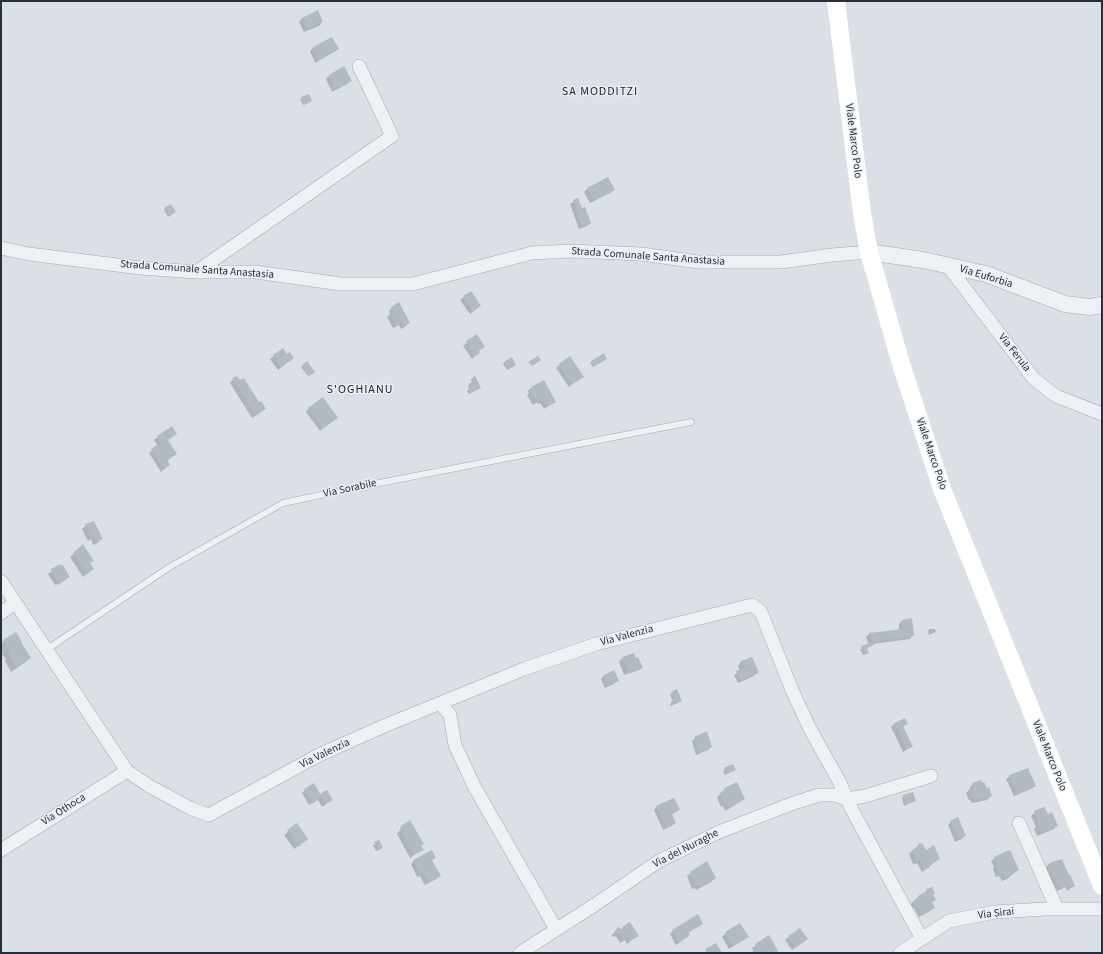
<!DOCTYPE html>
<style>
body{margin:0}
#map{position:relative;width:1103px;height:954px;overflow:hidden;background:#dbe0e6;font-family:"Source Sans 3",sans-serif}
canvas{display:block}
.frame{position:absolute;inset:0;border:2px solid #25303c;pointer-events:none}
</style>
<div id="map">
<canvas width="1103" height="954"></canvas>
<div class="frame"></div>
</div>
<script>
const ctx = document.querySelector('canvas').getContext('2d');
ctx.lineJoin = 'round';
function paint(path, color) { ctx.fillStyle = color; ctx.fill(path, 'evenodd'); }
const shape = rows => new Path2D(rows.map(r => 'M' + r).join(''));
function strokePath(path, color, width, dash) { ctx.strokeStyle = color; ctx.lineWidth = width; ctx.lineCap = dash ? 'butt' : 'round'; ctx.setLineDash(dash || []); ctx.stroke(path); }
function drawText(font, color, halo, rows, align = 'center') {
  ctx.font = font + ' "Source Sans 3",sans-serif'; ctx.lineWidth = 3; ctx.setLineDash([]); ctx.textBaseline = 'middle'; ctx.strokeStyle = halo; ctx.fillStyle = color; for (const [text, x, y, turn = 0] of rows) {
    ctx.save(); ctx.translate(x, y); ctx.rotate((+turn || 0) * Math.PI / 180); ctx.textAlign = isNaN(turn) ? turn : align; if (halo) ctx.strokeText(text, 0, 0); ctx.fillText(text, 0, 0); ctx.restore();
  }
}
const shadow = shape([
 [302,18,322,22,319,26,304,32,299,22],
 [313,48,338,49,334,52,315,63,310,51],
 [344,68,351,80,347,84,332,92,326,79,329,76],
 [302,98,311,101,303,105,300,99],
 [587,189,613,190,610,193,590,203,584,192],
 [577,200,581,210,590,223,587,226,579,229,570,204],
 [165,208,174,213,168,217,164,210],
 [471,292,480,306,470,314,460,300],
 [392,308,409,322,406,326,401,329,399,325,393,328,387,317,390,314,389,311],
 [477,335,484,346,472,359,463,346],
 [283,350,289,361,278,370,270,359],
 [605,360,593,367,590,363,592,361],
 [505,362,514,366,507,370,503,364],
 [307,363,312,373,308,376,301,367],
 [559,365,582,377,569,387,556,368],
 [472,378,480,388,469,394,467,391,470,389,468,386,472,383,471,380],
 [233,379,264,409,261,412,252,418,230,383],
 [531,388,555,401,544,409,540,403,538,404,537,402,533,405,527,395,529,393,528,391],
 [309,408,333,421,320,431,306,412],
 [158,437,167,440,176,454,167,461,169,465,161,472,149,453,158,446,154,440],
 [86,525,101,539,98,543,93,545,91,539,88,541,82,529],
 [82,546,92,561,89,564,93,569,83,577,70,557],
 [60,565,69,577,58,585,57,584,55,585,48,574],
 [911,619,913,635,910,639,872,644,871,646,867,648,867,654,863,655,860,649,869,645,866,637,869,634,899,630,899,624,902,621],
 [929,629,935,629,936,632,929,635,928,631],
 [4,641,30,658,24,663,11,672,5,661,6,659,3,655,1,656,1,644],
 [633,654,641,668,639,671,639,669,624,675,619,662,622,658],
 [751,658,757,672,754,676,738,683,734,675,740,671,738,666,741,662],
 [614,671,618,680,614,684,605,688,601,679,604,675],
 [676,691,680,702,671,706,670,704,673,702,670,695],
 [895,723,906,723,903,727,912,746,903,752,891,727],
 [695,738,711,747,708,750,696,755,692,741],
 [733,766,734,770,725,775,723,771],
 [1010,776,1035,786,1031,789,1014,796,1006,779],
 [973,784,991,796,987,800,972,803,970,800,969,800,966,793,970,789,970,787],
 [725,789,744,799,740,802,725,811,723,806,721,807,717,797],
 [305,790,320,796,332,800,322,807,318,800,309,805,302,793],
 [913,793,915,801,904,806,902,797],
 [657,807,679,810,671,815,675,823,671,826,663,830,654,810],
 [1035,812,1057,825,1054,829,1037,836,1034,829,1036,827,1031,816],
 [951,822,965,835,962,839,955,842,948,825],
 [297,825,307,839,294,849,284,835],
 [404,825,422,849,410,858,397,834],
 [379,841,381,849,376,851,373,845],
 [919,845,925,851,939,859,922,872,917,863,913,864,909,854],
 [435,857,431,861,440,876,436,879,425,885,420,876,417,877,411,864,414,861],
 [995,858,1018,870,1007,879,1002,881,999,876,996,877,993,869,994,867,991,861],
 [1061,861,1074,886,1067,891,1066,887,1057,891,1054,886,1053,887,1049,875,1047,876,1045,871,1047,869,1046,867,1049,864],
 [706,862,715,878,711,882,696,890,695,888,692,889,687,876],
 [927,890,933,895,935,900,931,903,934,908,930,911,919,917,914,908,912,909,910,905,918,897,924,894],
 [702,924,688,933,689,935,676,945,670,934,673,931],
 [624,927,637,936,627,944,625,940,620,943,616,936,614,937,611,936,618,928,621,930],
 [800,929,807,939,792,950,785,940],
 [727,932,748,937,729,949,722,937],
 [756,945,775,953,752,953,754,952,752,948]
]);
const building = shape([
 [318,10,323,22,307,29,302,18],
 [332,37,339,49,318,60,313,47],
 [344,66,352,81,335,89,329,75],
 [309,94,312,101,304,105,301,97],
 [608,177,615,190,594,201,587,188],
 [578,198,582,208,585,207,591,223,582,226,573,200],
 [171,204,176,212,170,216,164,208],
 [471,291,481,306,473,311,463,296],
 [399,302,410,323,404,326,402,323,397,326,390,313,394,311,391,307],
 [477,334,485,347,478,351,480,353,475,356,466,341],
 [283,348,287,354,290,352,294,358,281,367,273,355],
 [604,353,607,359,594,366,591,361],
 [538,356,541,360,532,366,528,362],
 [570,356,584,377,572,384,559,364],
 [512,357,516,365,509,369,504,362],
 [307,361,315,372,309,376,302,365],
 [237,376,240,380,244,378,259,402,261,401,266,409,255,415,232,378],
 [475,376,481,388,470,393,468,389,471,388,469,384,473,381,472,378],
 [544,380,556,402,547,407,544,401,542,401,541,400,536,402,530,391,532,390,531,387],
 [323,397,338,418,323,428,308,408],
 [172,426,177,434,168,440,177,454,167,460,170,465,164,469,151,449,157,445,158,447,162,444,157,436],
 [94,521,103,539,97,542,95,537,91,538,85,524],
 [83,544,94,561,90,563,94,569,87,574,73,553],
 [60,564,61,566,63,565,70,577,62,582,61,581,59,583,51,569],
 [912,618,914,636,873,642,869,633,903,629,902,620],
 [16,632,22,642,21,642,31,658,17,667,9,655,11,654,9,650,1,656,1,649,7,645,3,640],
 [873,642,874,645,867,648,869,653,864,655,861,646],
 [634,653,636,658,638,657,643,668,629,674,622,657],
 [752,657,759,673,741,680,736,671,744,668,741,661],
 [614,670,619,681,608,685,604,675],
 [677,689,682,701,672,705,671,702,675,700,671,692],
 [905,718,908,724,903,726,913,747,907,749,894,723],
 [707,731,712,747,700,753,694,737],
 [733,764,736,770,726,774,724,768],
 [1028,768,1036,786,1018,793,1009,775],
 [981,780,982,783,984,782,987,788,989,787,992,796,975,800,974,797,972,797,969,789,974,787,972,783],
 [737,782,745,799,729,808,727,804,725,804,720,793,725,790,724,788],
 [314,783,320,794,327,790,333,800,326,804,322,797,313,803,304,789],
 [913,792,916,801,906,805,903,795],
 [674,798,680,810,672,814,676,823,667,828,656,806],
 [1044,807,1048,814,1052,812,1058,826,1041,833,1037,825,1039,824,1034,811],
 [958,817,966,836,959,839,950,821],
 [410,820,424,844,421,846,424,850,414,855,400,830,401,826],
 [297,823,308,839,298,847,287,830],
 [379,840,383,848,378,850,374,842],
 [922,843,926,850,934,845,940,859,929,865,930,867,925,870,920,860,917,862,912,850,919,846,918,844],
 [432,850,436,858,432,860,441,876,429,882,423,873,421,875,413,860],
 [1010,850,1019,870,1011,874,1011,876,1005,878,1003,873,1000,874,995,865,997,864,994,857],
 [1062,859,1069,875,1070,874,1075,886,1071,888,1069,885,1061,888,1058,883,1056,884,1052,872,1050,873,1048,867,1050,866,1049,863],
 [707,861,716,878,700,887,699,885,696,887,690,872],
 [932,887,935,894,933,895,936,900,932,902,935,908,922,914,918,906,916,907,913,901,919,898,918,896,927,891,926,889],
 [698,914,703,924,688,932,690,935,679,943,672,930],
 [630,922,639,936,630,941,628,937,624,940,620,933,618,934,614,932,618,927,622,929,623,926],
 [740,923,749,937,733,946,725,932],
 [800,928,808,939,795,948,788,936],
 [769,935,778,951,775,953,753,953,752,952,757,949,755,944],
 [716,943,722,953,707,953,705,949]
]);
const service = shape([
 [46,650,168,568,283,503,364,486,691,422]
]);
const minor = shape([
 [1,248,29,254,141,268,196,272,256,272,341,284,413,284,532,253,571,251,642,254,698,262,781,262,832,255,869,252],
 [947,265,1034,379,1056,396,1102,414],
 [196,272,392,136,359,66],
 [1,581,127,771,149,786,192,809,209,815,319,755,384,726,524,669,596,644,752,605,761,612,792,690,810,729,839,781,851,808,922,939],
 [1,613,15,603],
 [440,703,450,715,455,745,474,786,556,929],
 [1019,823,1057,909],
 [1,850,127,771],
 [520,953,596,904,659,861,719,832,791,804,819,795,834,795,847,799,865,796,931,776],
 [900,953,949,921,995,912,1045,909,1102,909]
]);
const tertiary = shape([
 [869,252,923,260,986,274,1065,304,1090,307,1102,305]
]);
const secondary = shape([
 [836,1,862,213,869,252,901,364,942,489,1102,886]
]);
const streetNames = [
 ["Viale Marco Polo",853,141,83],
 ["Strada Comunale Santa Anastasia",648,257,4],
 ["Strada Comunale Santa Anastasia",197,270,4],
 ["Via Euforbia",986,277,17],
 ["Via Ferula",1014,353,52],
 ["Viale Marco Polo",931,454,71],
 ["Via Sorabile",350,489,-12],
 ["Via Valenzia",627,636,-15],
 ["Via Valenzia",325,754,-26],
 ["Viale Marco Polo",1049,756,68],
 ["Via Othoca",64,810,-32],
 ["Via del Nuraghe",686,849,-27],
 ["Via Sirai",996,914,-7]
];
const neighbourhoodNames = [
 ["SA MODDITZI",600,92],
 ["S'OGHIANU",360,390]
];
paint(shadow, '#0003');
paint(building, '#b2bac3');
strokePath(service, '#a1a8b0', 7);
strokePath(minor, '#a1a8b0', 14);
strokePath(tertiary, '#a1a8b0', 17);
strokePath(service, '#eef1f4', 6);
strokePath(minor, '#eef1f4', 13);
strokePath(tertiary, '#eef1f4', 16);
strokePath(secondary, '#fff', 18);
drawText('11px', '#25303c', '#eaeff4', streetNames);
ctx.letterSpacing = '1px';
drawText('12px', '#17212c', '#eaeff4', neighbourhoodNames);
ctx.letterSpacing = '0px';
</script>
